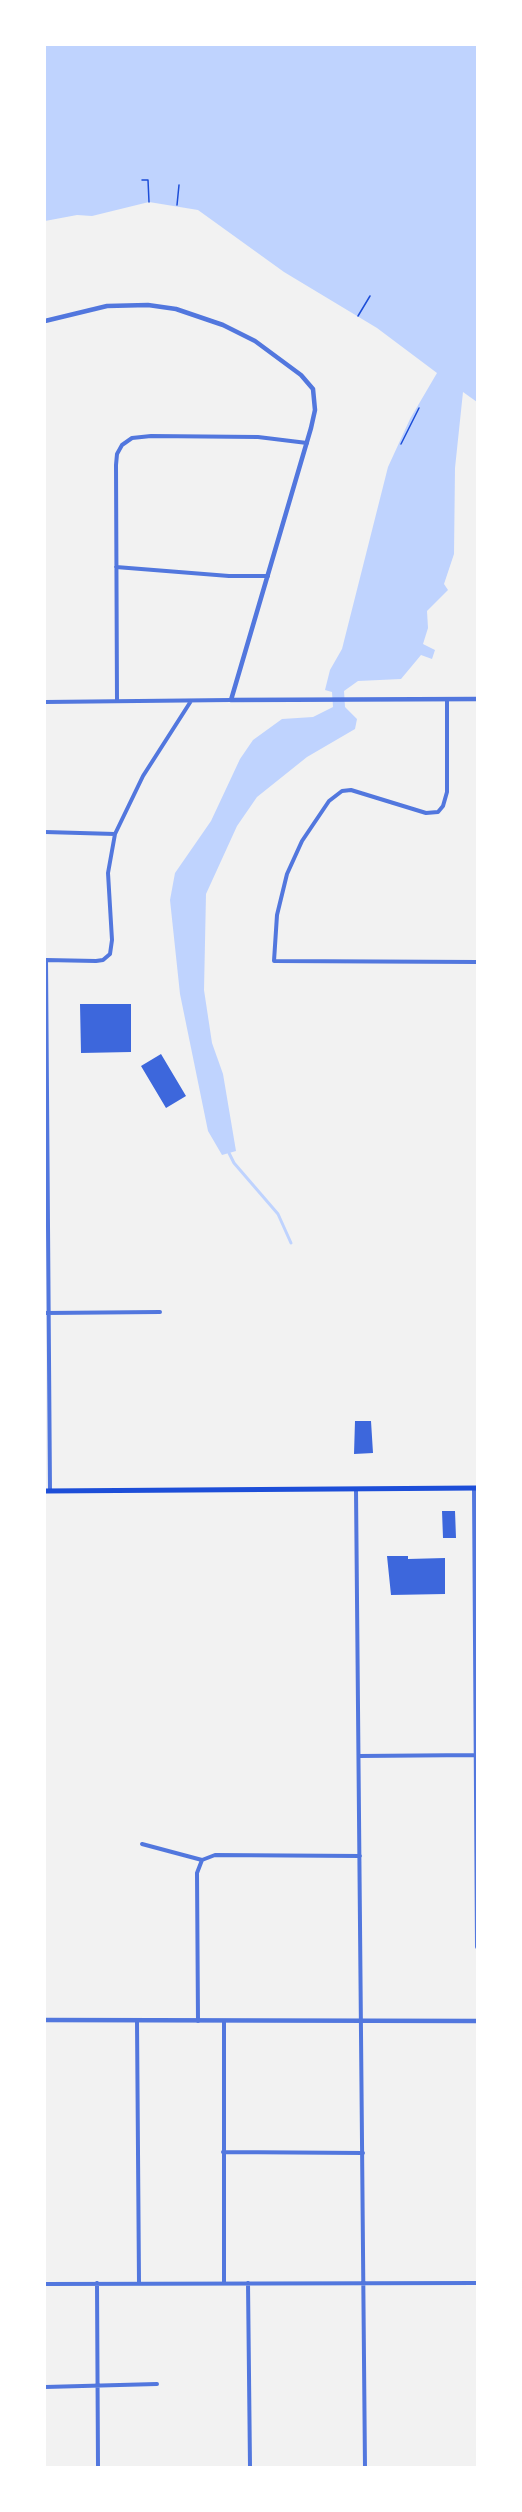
<!DOCTYPE html>
<style>
body{margin:0}
#map{position:relative;width:522px;height:2512px;overflow:hidden;background:#f2f2f2;font-family:"Space Grotesk",sans-serif}
canvas{display:block}
.frame{position:absolute;inset:0;border:46px solid #fff;pointer-events:none}
</style>
<div id="map">
<canvas width="522" height="2512"></canvas>
<div class="frame"></div>
</div>
<script>
const ctx = document.querySelector('canvas').getContext('2d');
ctx.lineJoin = 'round';
function paint(path, color) { ctx.fillStyle = color; ctx.fill(path, 'evenodd'); }
const shape = rows => new Path2D(rows.map(r => 'M' + r).join(''));
function strokePath(path, color, width, dash) { ctx.strokeStyle = color; ctx.lineWidth = width; ctx.lineCap = dash ? 'butt' : 'round'; ctx.setLineDash(dash || []); ctx.stroke(path); }
const water = shape([
 [45,45,477,45,477,402,463,392,455,468,454,554,444,584,448,590,427,611,428,628,423,644,435,650,432,659,421,655,401,679,358,681,344,691,345,707,357,719,355,729,307,757,257,797,237,826,206,894,204,990,212,1043,223,1074,236,1151,222,1155,208,1131,180,994,170,900,175,873,211,821,240,759,253,740,282,719,313,717,333,707,332,692,325,690,330,670,342,649,388,467,410,419,437,373,377,328,284,272,198,210,149,202,92,216,77,215,45,221]
]);
const stream = shape([
 [229,1153,234,1163,278,1214,291,1243]
]);
const building = shape([
 [80,1004,131,1004,131,1052,81,1053],
 [161,1054,186,1096,166,1108,141,1066],
 [355,1421,371,1421,373,1453,354,1454],
 [442,1511,455,1511,456,1538,443,1538],
 [387,1556,408,1556,408,1559,445,1558,445,1594,391,1595]
]);
const path = shape([
 [142,180,148,180,149,202],
 [177,205,179,185],
 [358,316,370,296],
 [401,444,419,408]
]);
const minor = shape([
 [116,567,229,576,268,576],
 [447,699,447,792,443,806,438,812,426,813,351,790,342,791,329,801,302,841,287,874,277,915,274,961,477,962],
 [117,701,116,465,117,454,122,445,132,438,151,436,258,437,307,443],
 [45,702,231,700],
 [45,832,115,834],
 [46,960,50,1491],
 [46,960,96,961,103,960,110,954,112,940,108,873,115,834,143,776,191,701],
 [45,1313,160,1312],
 [474,1488,477,1947],
 [356,1490,365,2467],
 [359,1756,476,1755],
 [142,1844,202,1860],
 [202,1860,215,1855,360,1856],
 [137,2021,139,2283],
 [198,2021,197,1873,202,1860],
 [224,2021,224,2283],
 [223,2152,363,2153],
 [97,2283,98,2467],
 [248,2283,250,2467],
 [45,2284,477,2283],
 [45,2387,157,2384]
]);
const tertiary = shape([
 [45,321,107,306,148,305,176,309,223,325,255,341,301,375,313,389,315,410,311,428,231,700,477,699],
 [45,2020,477,2021]
]);
const secondary = shape([
 [45,1491,477,1488]
]);
paint(water, '#bfd3fe');
strokePath(stream, '#bfd3fe', 3);
paint(building, '#3d67dc');
strokePath(path, '#1d4ed8', 1.5);
strokePath(minor, '#5277de', 4);
strokePath(tertiary, '#5277de', 4.5);
strokePath(secondary, '#1d4ed8', 5);
</script>
